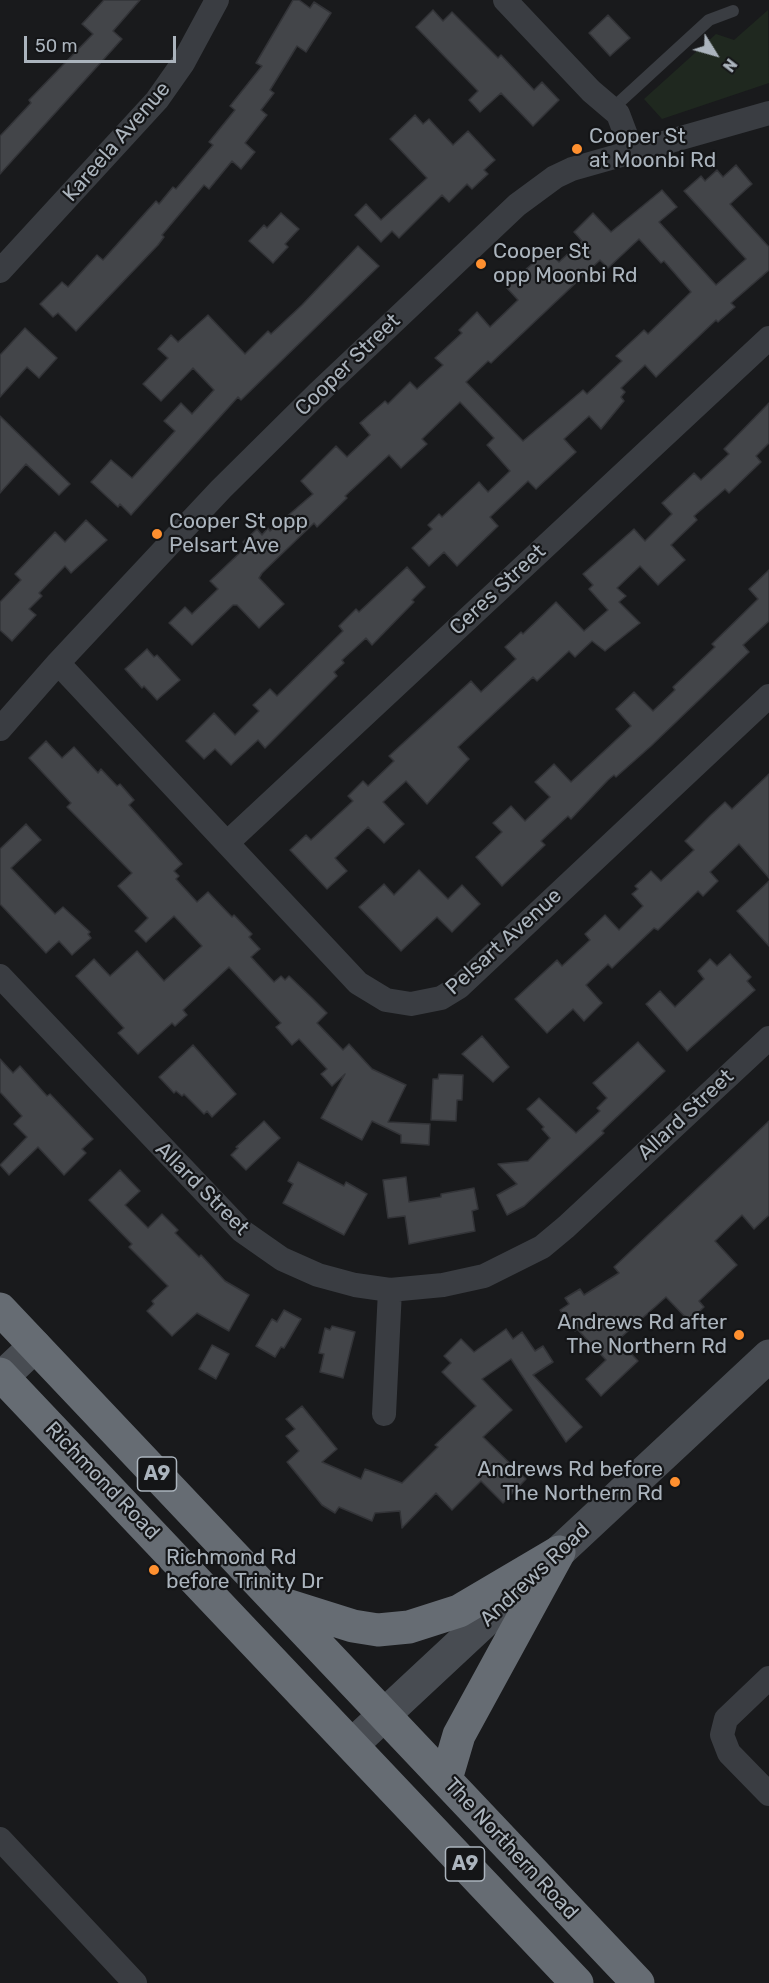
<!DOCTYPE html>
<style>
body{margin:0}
#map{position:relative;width:769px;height:1983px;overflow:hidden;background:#191a1c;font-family:Rubik,sans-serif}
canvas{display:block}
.north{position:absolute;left:685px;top:24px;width:60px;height:60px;-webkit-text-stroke:4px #141517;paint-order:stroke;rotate:127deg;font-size:16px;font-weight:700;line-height:24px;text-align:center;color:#abb4bd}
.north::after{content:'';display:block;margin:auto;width:21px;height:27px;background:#abb4bd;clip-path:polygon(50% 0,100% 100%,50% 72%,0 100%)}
.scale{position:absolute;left:24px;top:36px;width:152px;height:27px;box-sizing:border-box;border:3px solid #abb4bd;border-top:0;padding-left:8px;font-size:18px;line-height:21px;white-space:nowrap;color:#abb4bd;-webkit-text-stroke:4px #141517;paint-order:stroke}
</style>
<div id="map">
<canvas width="769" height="1983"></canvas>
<div class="north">N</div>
<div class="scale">50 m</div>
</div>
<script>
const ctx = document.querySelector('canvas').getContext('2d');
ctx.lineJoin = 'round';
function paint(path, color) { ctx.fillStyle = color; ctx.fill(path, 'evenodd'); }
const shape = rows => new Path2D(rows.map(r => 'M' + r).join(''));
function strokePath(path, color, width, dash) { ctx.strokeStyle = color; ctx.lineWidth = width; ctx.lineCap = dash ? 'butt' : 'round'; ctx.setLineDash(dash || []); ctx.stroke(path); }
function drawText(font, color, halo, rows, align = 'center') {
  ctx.font = font + ' Rubik,sans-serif'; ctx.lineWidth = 4.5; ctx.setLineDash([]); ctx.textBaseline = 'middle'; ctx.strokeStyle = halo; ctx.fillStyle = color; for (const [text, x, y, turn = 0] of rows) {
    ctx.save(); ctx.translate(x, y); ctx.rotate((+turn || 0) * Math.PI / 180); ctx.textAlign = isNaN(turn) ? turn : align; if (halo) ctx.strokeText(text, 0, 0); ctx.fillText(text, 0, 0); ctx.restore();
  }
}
const green = shape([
 [768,10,769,83,662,119,644,99,716,34,734,40]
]);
const building = shape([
 [104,0,140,0,113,31,122,39,0,174,0,136,31,103,29,100,93,34,82,24,104,0],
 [293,0,299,0,310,8,314,2,331,13,306,52,297,46,270,90,274,93,261,110,267,115,245,143,255,152,241,169,232,161,209,189,204,185,162,235,164,237,158,245,76,331,58,313,53,317,40,304,62,282,68,287,97,255,103,260,156,201,159,204,173,187,176,189,213,145,209,142,235,110,230,106,262,66,256,63,293,0],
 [433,10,443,21,452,12,498,58,501,55,534,90,542,82,559,100,533,126,501,93,480,112,469,100,478,91,416,27,433,10],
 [608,15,630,38,610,56,589,33,608,15],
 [415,115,423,124,429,119,453,145,468,131,495,160,484,170,488,174,472,189,467,184,449,202,442,195,399,238,392,231,381,242,355,215,366,204,381,220,427,178,390,139,415,115],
 [736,165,752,184,730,204,769,247,769,270,731,303,735,307,718,322,716,320,656,377,645,365,621,388,625,392,621,397,624,401,601,429,589,416,564,439,576,452,536,489,528,481,490,517,498,526,457,566,444,552,429,566,412,548,432,529,428,525,439,514,442,517,479,482,488,492,510,471,487,445,494,438,460,402,422,439,427,444,401,468,389,455,345,496,347,498,317,527,314,523,262,573,259,578,284,604,259,628,237,605,233,605,192,645,169,623,185,607,192,614,218,589,210,581,247,546,243,542,257,529,262,535,268,528,270,531,313,494,301,481,336,446,347,457,370,435,360,423,385,401,388,404,410,382,417,389,443,365,435,358,462,333,459,330,477,312,490,327,518,300,506,287,524,271,548,250,559,262,582,241,574,232,593,213,611,232,662,190,677,207,659,222,716,285,746,259,684,191,701,176,705,181,717,170,723,177,736,165],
 [639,239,661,263,664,261,691,292,648,334,644,330,616,356,622,361,587,394,583,390,523,441,466,382,488,361,491,363,600,260,608,268,639,239],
 [281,213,299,229,285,244,288,247,273,263,249,241,264,225,267,228,281,213],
 [358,246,379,266,241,400,238,397,131,515,120,504,118,507,91,482,111,460,132,478,175,431,164,421,181,403,192,414,214,390,193,368,161,401,143,384,168,358,158,349,171,335,178,342,208,315,245,354,268,331,271,334,302,305,358,246],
 [25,328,57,358,39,378,27,367,0,397,0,355,25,328],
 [769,403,769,443,756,456,761,462,729,493,725,489,694,516,697,520,671,545,685,560,658,585,640,566,617,588,626,596,619,602,640,623,605,651,592,641,575,657,569,651,537,681,533,677,458,747,469,759,427,804,406,781,383,802,404,824,384,843,368,827,335,858,347,871,327,889,290,850,306,835,311,840,353,801,348,796,363,781,368,786,394,761,389,756,471,681,481,692,516,659,505,647,521,632,523,634,556,602,584,631,608,610,589,589,593,585,583,574,634,529,645,541,672,514,662,503,694,473,701,480,729,454,724,449,769,403],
 [0,416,70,484,59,495,26,464,0,493,0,416],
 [86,520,107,540,71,573,65,566,39,593,42,596,29,609,36,615,12,641,0,630,0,602,21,580,15,574,55,532,65,542,86,520],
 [407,567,425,587,412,600,414,602,372,645,366,638,342,660,344,663,334,672,337,676,265,748,258,740,231,765,215,749,204,759,186,741,214,713,235,735,259,711,253,705,270,689,277,696,343,631,339,626,356,609,359,612,407,567],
 [769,570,769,621,743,645,749,652,651,746,616,777,614,775,608,780,571,819,568,816,541,841,545,845,502,886,476,857,502,832,493,823,511,806,525,821,550,797,535,782,554,764,571,782,631,726,616,709,634,692,653,711,675,690,673,687,715,647,712,644,758,599,749,589,769,570],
 [147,649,154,657,157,655,180,680,157,700,144,686,142,688,125,669,147,649],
 [46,741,62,758,74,747,98,773,101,769,117,786,120,784,134,800,129,805,182,864,174,871,179,876,176,879,197,902,208,892,232,917,234,915,252,934,249,937,260,949,251,957,274,982,281,976,285,980,289,976,312,998,327,1013,317,1023,343,1050,349,1044,372,1069,406,1085,388,1122,430,1124,429,1145,401,1143,401,1135,372,1121,362,1140,321,1118,345,1074,332,1086,321,1074,327,1069,299,1039,292,1045,276,1027,281,1023,229,967,183,1010,187,1015,175,1026,172,1023,138,1054,118,1033,124,1028,76,976,94,959,110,976,137,951,164,981,202,946,174,916,146,942,135,931,148,918,118,886,132,873,67,807,71,803,29,758,46,741],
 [769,774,769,878,739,844,710,872,718,881,703,896,698,891,658,930,654,928,612,968,608,964,586,985,602,1003,584,1021,573,1009,547,1033,515,999,557,960,562,966,590,940,585,934,605,915,619,930,643,906,632,894,638,889,635,886,651,871,661,881,694,850,685,841,711,815,725,802,732,809,769,774],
 [26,824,41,840,11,868,55,914,63,907,90,932,88,934,91,938,72,955,59,941,46,953,0,904,0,849,26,824],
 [419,870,448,899,462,885,480,904,452,932,437,917,401,951,359,907,384,884,394,895,419,870],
 [769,881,769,946,737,911,769,881],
 [730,954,751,977,747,981,755,990,687,1051,646,1004,660,991,675,1007,704,979,698,971,710,959,717,966,730,954],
 [482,1036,509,1067,493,1082,462,1054,482,1036],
 [638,1042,665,1071,602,1131,604,1133,524,1206,507,1215,497,1195,517,1184,498,1164,528,1161,550,1138,542,1129,544,1127,527,1109,539,1098,576,1133,600,1111,597,1108,607,1098,593,1083,638,1042],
 [193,1045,236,1094,212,1117,207,1111,204,1114,184,1094,182,1096,176,1091,174,1093,159,1077,193,1045],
 [0,1059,13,1073,20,1066,47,1096,50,1094,93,1139,82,1149,86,1153,64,1175,38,1147,9,1175,0,1165,27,1137,14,1124,22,1116,0,1092,0,1059],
 [439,1074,463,1075,462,1100,457,1100,456,1121,431,1120,433,1079,438,1079,439,1074],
 [264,1121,280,1138,246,1170,231,1155,238,1148,236,1147,264,1121],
 [769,1121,769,1215,754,1229,742,1215,715,1241,737,1265,699,1301,704,1307,689,1321,666,1297,618,1340,638,1361,601,1396,586,1379,606,1360,577,1329,575,1331,560,1310,569,1304,565,1298,580,1289,584,1295,619,1273,614,1267,769,1121],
 [298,1162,344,1186,346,1182,367,1194,344,1235,283,1203,293,1184,288,1181,298,1162],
 [120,1170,140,1191,125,1205,148,1228,162,1214,178,1230,175,1233,199,1257,201,1255,225,1281,249,1295,229,1331,197,1313,172,1336,147,1311,154,1304,152,1301,168,1286,129,1247,132,1244,89,1200,120,1170],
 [406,1177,409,1202,441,1197,441,1194,474,1188,478,1209,472,1211,475,1231,409,1244,405,1216,388,1218,383,1180,406,1177],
 [284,1310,301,1319,284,1348,281,1347,275,1357,256,1346,272,1319,277,1322,284,1310],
 [332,1326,355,1332,343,1378,320,1372,324,1354,319,1353,325,1328,330,1330,332,1326],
 [506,1329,513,1339,522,1332,535,1351,543,1346,553,1362,533,1375,582,1427,566,1442,511,1359,482,1379,512,1410,483,1437,526,1479,503,1503,481,1481,452,1510,436,1493,402,1528,400,1511,375,1513,372,1521,339,1507,335,1513,322,1505,287,1462,299,1451,286,1436,295,1429,286,1419,302,1406,337,1449,322,1462,361,1479,365,1469,402,1483,438,1447,435,1445,476,1406,442,1372,451,1363,444,1356,461,1339,474,1352,506,1329],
 [212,1345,229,1354,216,1379,199,1369,212,1345]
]);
const lane = shape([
 [613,108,709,20,733,11]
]);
const street = shape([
 [505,0,591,91,618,114,632,151],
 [0,271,157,100,183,63,217,0],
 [58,663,358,983,386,1000,411,1004,441,998,459,987,769,696],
 [0,729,58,663,221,489,317,394,517,205,555,177,572,169,769,113],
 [227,843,769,338],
 [0,976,242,1231,282,1259,318,1275,355,1285,390,1290,443,1285,484,1276,542,1247,566,1227,769,1038],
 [384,1414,390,1290],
 [769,1678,726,1719,722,1735,729,1753,769,1794],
 [0,1839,135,1983]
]);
const secondary = shape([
 [0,1379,35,1346],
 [353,1744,769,1356]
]);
const highway = shape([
 [0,1309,638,1983],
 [0,1374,577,1983],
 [280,1603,353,1626,378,1630,409,1627,459,1611,559,1552],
 [446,1779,459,1735,559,1552]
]);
const markers = [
 [577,149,6,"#ff902f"],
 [481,264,6,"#ff902f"],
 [157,534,6,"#ff902f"],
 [739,1335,6,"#ff902f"],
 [675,1482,6,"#ff902f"],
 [154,1570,6,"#ff902f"]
];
const shields = [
 [157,1474,39],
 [465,1864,39]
];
const shieldNames = [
 ["A9",157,1474],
 ["A9",465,1864]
];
const poiNames = [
 ["Cooper St",589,137],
 ["at Moonbi Rd",589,161],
 ["Cooper St",493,252],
 ["opp Moonbi Rd",493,276],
 ["Cooper St opp",169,522],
 ["Pelsart Ave",169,546],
 ["Andrews Rd after",727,1323,"right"],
 ["The Northern Rd",727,1347,"right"],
 ["Andrews Rd before",663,1470,"right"],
 ["The Northern Rd",663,1494,"right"],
 ["Richmond Rd",166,1558],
 ["before Trinity Dr",166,1582]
];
const streetNames = [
 ["Kareela Avenue",117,142,-49],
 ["Cooper Street",348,365,-44],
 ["Ceres Street",498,590,-43],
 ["Pelsart Avenue",504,942,-42],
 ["Allard Street",686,1115,-43],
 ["Allard Street",202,1189,45],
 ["Richmond Road",102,1481,46],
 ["Andrews Road",535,1575,-43],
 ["The Northern Road",511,1849,47]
];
paint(green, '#1f281f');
paint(building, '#434549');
strokePath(building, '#333438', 1.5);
strokePath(lane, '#3a3d42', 12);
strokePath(street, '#3a3d42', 24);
strokePath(secondary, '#484c52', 33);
strokePath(highway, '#666c73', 33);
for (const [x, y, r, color] of markers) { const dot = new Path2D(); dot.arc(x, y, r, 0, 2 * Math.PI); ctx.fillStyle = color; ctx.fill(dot); strokePath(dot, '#141517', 2); }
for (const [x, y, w] of shields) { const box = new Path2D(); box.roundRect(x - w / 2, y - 17, w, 34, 4.5); ctx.fillStyle = '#141517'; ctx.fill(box); strokePath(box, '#abb4bd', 1.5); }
drawText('bold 20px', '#abb4bd', null, shieldNames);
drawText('21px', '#abb4bd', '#141517', poiNames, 'left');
drawText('21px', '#abb4bd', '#141517', streetNames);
</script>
